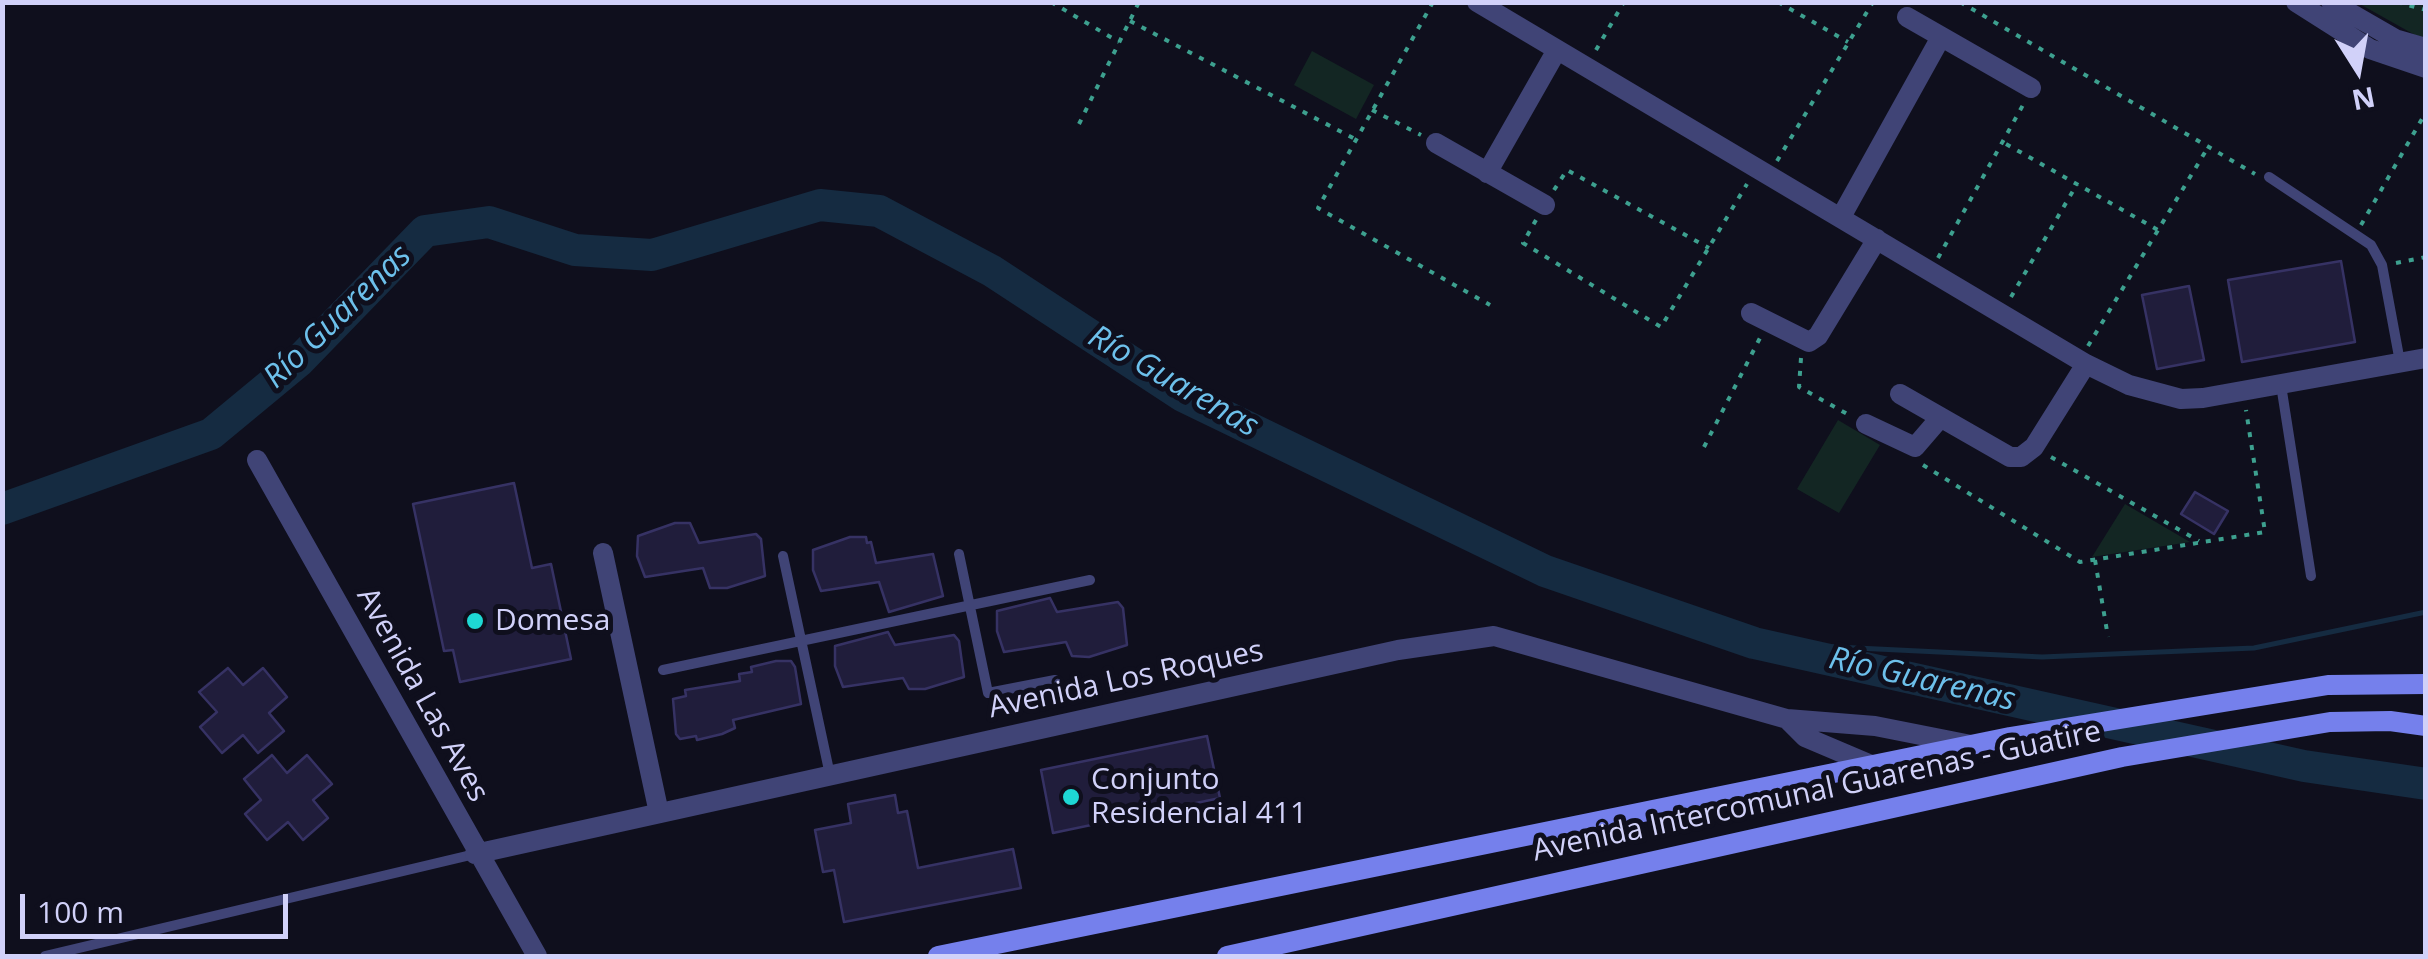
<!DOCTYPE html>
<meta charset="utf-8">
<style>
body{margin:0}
#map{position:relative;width:2428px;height:959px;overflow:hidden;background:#0f0f1d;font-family:"Open Sans",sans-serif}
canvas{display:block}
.frame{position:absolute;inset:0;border:5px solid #d1d1f9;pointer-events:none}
.north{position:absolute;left:2308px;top:20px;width:100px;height:100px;-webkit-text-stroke:8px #0f0f1d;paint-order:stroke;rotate:169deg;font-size:28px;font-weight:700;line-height:40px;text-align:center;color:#d1d1f9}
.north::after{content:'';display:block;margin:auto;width:35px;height:45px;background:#d1d1f9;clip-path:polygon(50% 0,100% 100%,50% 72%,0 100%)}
.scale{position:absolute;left:20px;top:894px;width:268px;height:45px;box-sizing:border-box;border:5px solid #d1d1f9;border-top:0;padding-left:12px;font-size:30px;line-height:35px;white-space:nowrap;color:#d1d1f9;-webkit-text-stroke:8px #0f0f1d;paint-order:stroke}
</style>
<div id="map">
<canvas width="2428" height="959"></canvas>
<div class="frame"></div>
<div class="north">N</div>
<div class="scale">100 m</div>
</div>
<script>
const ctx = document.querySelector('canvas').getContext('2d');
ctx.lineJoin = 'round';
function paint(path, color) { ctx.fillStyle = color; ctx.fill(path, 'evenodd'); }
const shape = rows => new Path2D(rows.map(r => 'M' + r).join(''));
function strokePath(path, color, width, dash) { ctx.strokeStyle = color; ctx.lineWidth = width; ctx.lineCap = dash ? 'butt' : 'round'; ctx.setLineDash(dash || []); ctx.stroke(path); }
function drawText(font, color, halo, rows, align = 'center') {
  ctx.font = font + ' "Open Sans",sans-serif'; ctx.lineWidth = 10; ctx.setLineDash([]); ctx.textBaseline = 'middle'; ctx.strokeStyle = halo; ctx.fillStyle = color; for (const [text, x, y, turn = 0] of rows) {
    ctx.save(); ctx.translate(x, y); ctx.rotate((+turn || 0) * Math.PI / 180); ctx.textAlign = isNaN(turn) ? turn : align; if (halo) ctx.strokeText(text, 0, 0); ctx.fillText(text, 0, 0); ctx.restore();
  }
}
const green = shape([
 [2358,3,2425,3,2425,38,2415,35],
 [1312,51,1374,85,1356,119,1294,85],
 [1838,420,1880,445,1839,513,1797,489],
 [2125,504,2190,542,2092,557]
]);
const stream = shape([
 [1754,643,2042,657,2254,648,2426,612]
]);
const river = shape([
 [2,509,211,434,298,362,425,231,489,222,575,250,652,255,820,205,879,211,992,271,1183,396,1545,571,1754,643,2304,766,2426,784]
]);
const building = shape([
 [2341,261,2355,342,2242,362,2228,280,2341,261],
 [2189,286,2204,360,2157,369,2142,295,2189,286],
 [514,483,532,568,551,564,571,659,460,682,453,650,444,651,413,504,514,483],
 [2195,492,2228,511,2214,534,2181,514,2195,492],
 [675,523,690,523,699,543,756,534,761,539,765,576,727,588,710,588,703,568,645,577,637,556,638,536,675,523],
 [850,537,866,537,867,543,871,542,876,563,933,554,943,596,889,612,879,582,821,591,813,570,813,550,850,537],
 [1050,598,1057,612,1118,602,1123,608,1127,645,1089,657,1072,656,1066,642,1004,652,997,631,997,611,1050,598],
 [888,632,895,645,954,635,959,641,964,677,925,689,909,689,903,678,843,687,835,666,835,646,888,632],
 [776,661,791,661,795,667,801,704,733,720,735,728,722,734,697,740,696,736,680,739,676,734,673,699,686,696,685,690,740,681,739,674,752,672,751,667,776,661],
 [228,668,243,685,263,668,287,697,269,713,284,731,258,753,243,735,222,753,200,727,217,712,199,692,228,668],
 [1207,736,1220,798,1053,833,1041,770,1207,736],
 [272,755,287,773,307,755,332,784,313,800,328,818,303,840,288,822,267,840,245,814,261,800,244,779,272,755],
 [895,795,898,813,907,811,918,868,1013,849,1021,888,844,922,834,870,823,872,815,830,851,823,848,804,895,795]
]);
const path = shape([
 [1051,2,1119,42],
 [1433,2,1318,208,1490,305],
 [1778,2,1848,42],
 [1960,2,2255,174],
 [2397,2,2426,10],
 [1130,21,1355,139],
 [1596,50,1624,2],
 [1372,110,1421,135],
 [1079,124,1139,2],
 [2006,144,2158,230],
 [1777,161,1873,2],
 [1554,190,1567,170,1709,248],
 [1536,220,1523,243,1661,327,1747,184],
 [2361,225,2426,112],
 [1938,258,2023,105],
 [2396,263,2426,257],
 [2011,297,2077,184],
 [2088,346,2207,149],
 [1801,358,1799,387,1849,415],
 [1704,447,1761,336],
 [2051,457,2199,541],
 [1923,465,2080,562,2265,532,2246,410],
 [2095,560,2108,637]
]);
const service = shape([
 [2269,177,2371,245,2382,265,2400,362],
 [2281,385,2311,576],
 [959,554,988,693,1055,680],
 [783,556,830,775],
 [663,670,1090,580],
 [45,956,475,854]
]);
const minor = shape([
 [1477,2,2086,364,2129,385,2181,399,2203,398,2426,358],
 [2296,2,2370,49,2426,68],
 [2331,2,2395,39,2426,48],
 [1907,17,2031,88],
 [1436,143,1545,205],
 [1487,173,1557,50],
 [1841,217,1941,37],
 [1751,313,1809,342,1818,336,1877,239],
 [1900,394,2010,457,2021,457,2034,447,2086,364],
 [1866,424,1915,447,1940,418],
 [257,460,537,956],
 [603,553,659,813],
 [1787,719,1805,737,1871,765],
 [475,854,1398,650,1494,636,1787,719,1875,726,1971,745]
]);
const secondary = shape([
 [938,956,2010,737,2328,685,2426,684],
 [1227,956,2122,757,2330,722,2390,721,2426,726]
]);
const markers = [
 [475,621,10,"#1ed8d4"],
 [1071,797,10,"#1ed8d4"]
];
const poiNames = [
 ["Domesa",495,621],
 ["Conjunto",1091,780],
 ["Residencial 411",1091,814]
];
const streetNames = [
 ["Avenida Los Roques",1126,680,-12],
 ["Avenida Las Aves",422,695,61],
 ["Avenida Intercomunal Guarenas - Guatire",1817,792,-12]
];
const waterNames = [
 ["Río Guarenas",338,317,-44],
 ["Río Guarenas",1173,382,30],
 ["Río Guarenas",1922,680,13]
];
paint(green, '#132623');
strokePath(stream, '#152b41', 5);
strokePath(river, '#152b41', 32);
paint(building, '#201d3b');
strokePath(building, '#363264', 2.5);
strokePath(path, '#3da08f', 4, [5, 8]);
strokePath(service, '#404476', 10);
strokePath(minor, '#404476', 20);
strokePath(secondary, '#7580ec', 20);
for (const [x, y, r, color] of markers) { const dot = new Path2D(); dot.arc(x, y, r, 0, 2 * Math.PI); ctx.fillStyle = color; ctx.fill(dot); strokePath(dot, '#0f0f1d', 4); }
drawText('30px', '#d1d1f9', '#0f0f1d', poiNames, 'left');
drawText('30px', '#d1d1f9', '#0f0f1d', streetNames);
drawText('italic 32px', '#6dc0eb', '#0f0f1d', waterNames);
</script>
